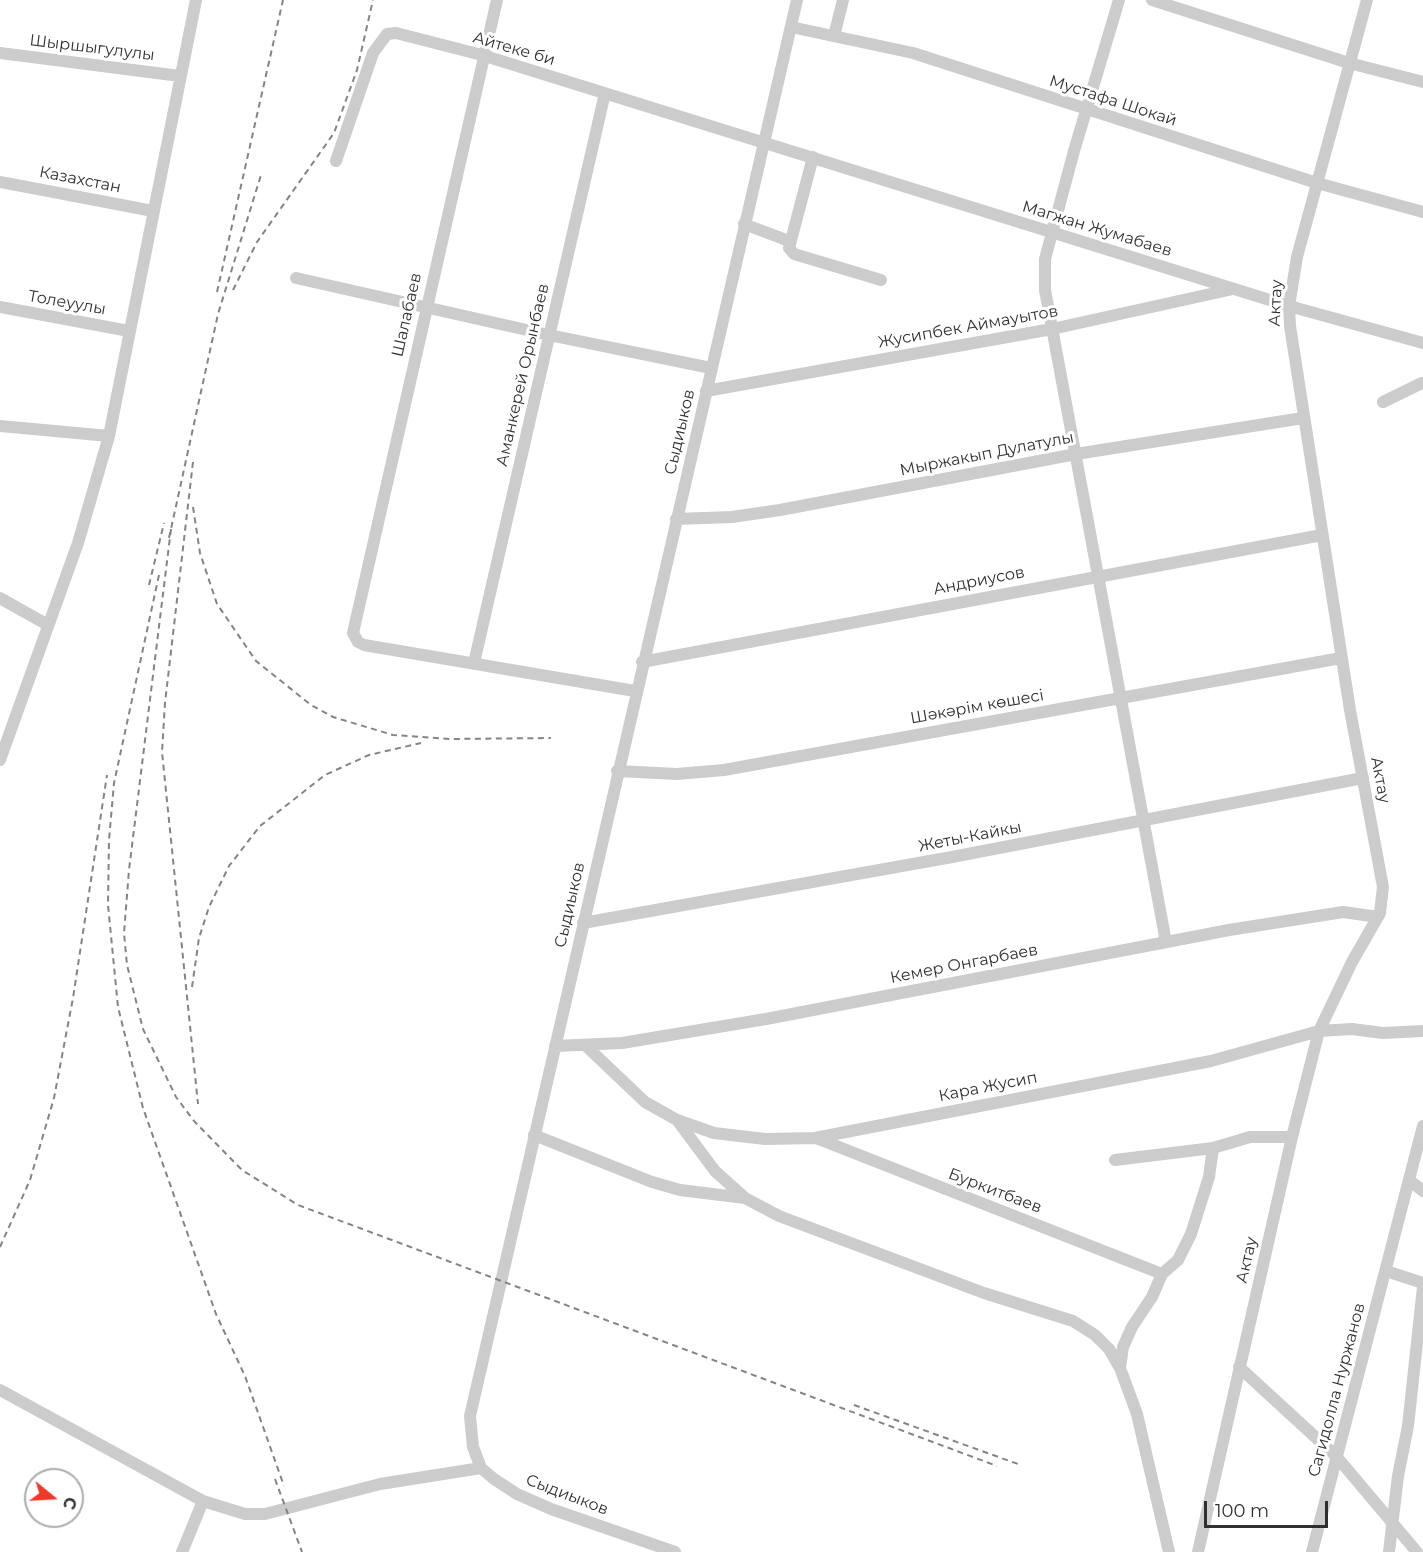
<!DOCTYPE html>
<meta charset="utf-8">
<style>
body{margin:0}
#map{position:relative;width:1423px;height:1552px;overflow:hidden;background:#fff;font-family:Montserrat,sans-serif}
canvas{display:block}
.north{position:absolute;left:24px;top:1468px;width:60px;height:60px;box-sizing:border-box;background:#fff;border:2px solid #acacac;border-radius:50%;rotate:108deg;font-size:16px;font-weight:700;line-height:24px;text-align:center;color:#2f2f2f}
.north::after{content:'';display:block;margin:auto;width:21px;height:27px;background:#ef3828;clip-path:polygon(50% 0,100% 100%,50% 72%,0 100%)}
.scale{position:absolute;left:1204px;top:1501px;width:124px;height:27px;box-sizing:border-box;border:3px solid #2f2f2f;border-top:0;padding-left:8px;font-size:18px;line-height:21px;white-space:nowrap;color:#2f2f2f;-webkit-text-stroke:4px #fff;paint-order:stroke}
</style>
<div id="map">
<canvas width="1423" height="1552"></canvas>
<div class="north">С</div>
<div class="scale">100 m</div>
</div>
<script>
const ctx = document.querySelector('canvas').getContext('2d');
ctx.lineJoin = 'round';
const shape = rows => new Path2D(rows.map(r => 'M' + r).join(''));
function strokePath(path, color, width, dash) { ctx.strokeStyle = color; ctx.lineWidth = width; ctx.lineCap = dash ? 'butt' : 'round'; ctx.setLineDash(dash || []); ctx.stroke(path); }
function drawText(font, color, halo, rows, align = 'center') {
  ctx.font = font + ' Montserrat,sans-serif'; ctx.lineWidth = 6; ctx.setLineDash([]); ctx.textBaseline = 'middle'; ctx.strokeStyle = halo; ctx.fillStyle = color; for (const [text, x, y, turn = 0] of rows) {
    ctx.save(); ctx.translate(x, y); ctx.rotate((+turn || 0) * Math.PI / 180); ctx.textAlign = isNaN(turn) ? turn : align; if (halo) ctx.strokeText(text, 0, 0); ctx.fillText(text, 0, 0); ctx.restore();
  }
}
const minor = shape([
 [497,0,353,633,358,642,364,645,635,691],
 [1119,0,1074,151,1045,259,1045,290,1166,942],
 [1152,0,1349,63,1423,82],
 [791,27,913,53,1317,183,1423,212],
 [834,36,843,0],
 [0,53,180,76],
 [813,157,789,248,794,254,881,280],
 [336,161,373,53,387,34,396,33,482,55,1289,306,1423,343],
 [0,182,153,211],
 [744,224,789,241],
 [296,278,549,335,711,368],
 [0,307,129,331],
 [706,391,1052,329,1233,289],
 [1383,402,1422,383],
 [0,426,109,436],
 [676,519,732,517,780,510,1076,454,1303,418],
 [0,598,48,625],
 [642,662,1322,535],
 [474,663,605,93],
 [0,760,78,543,109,436,196,0],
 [617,771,677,774,724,770,1341,658],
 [583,923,952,857,1363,778],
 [585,1045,645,1102,677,1120,714,1133,765,1139,815,1138,1211,1061,1319,1031,1352,1029,1383,1033,1423,1031],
 [555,1046,622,1043,766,1019,1229,930,1343,912,1378,917],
 [677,1120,715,1171,745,1198,779,1216,984,1293,1073,1321,1095,1335,1109,1349,1120,1368],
 [534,1135,652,1182,680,1190,745,1198],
 [816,1138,1162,1274],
 [1115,1160,1213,1148,1250,1137,1292,1137],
 [1409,1180,1423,1191],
 [1386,1271,1423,1283],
 [1239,1367,1336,1456,1417,1552],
 [0,1390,203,1501,245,1514,265,1514,380,1484,481,1468],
 [182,1552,203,1501],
 [675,1552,551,1509,517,1494,494,1479,481,1468,473,1447,470,1416,797,0],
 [1169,1552,1137,1414,1120,1368,1123,1347,1132,1327,1152,1297,1162,1274,1178,1260,1191,1234,1209,1177,1213,1148],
 [1198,1552,1292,1137,1319,1031,1352,962,1380,913,1383,887,1350,710,1290,326,1289,306,1297,257,1367,0],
 [1312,1552,1423,1126],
 [1389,1552,1398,1476,1408,1426,1423,1287]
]);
const rail = shape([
 [233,290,257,242,334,133,357,70,373,0],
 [217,292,283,0],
 [193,462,165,703,162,752,198,1104],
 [193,507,200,553,217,604,256,661,311,705,333,717,393,735,451,739,551,738],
 [171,529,129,870,124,933,127,965,143,1029,176,1097,194,1121,242,1170,298,1205,997,1466],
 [169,538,218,314,261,175],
 [159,575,114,783,109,840,108,905,118,1007,143,1108,216,1314,245,1376,284,1486],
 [149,585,164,523],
 [192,987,199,938,209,907,229,866,260,826,325,775,369,755,421,743],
 [0,1247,30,1180,54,1098,73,998,107,775],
 [854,1405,1018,1464],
 [275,1479,302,1552]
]);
const streetNames = [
 ["Шыршыгулулы",92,48,7],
 ["Айтеке би",514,49,16],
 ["Мустафа Шокай",1113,101,18],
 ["Казахстан",80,180,11],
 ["Магжан Жумабаев",1097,229,17],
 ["Толеуулы",67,303,10],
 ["Актау",1276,303,-87],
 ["Шалабаев",407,315,-77],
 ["Жусипбек Аймауытов",968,327,-10],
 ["Аманкерей Орынбаев",523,375,-77],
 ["Сыдиыков",680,432,-77],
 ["Мыржакып Дулатулы",987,454,-11],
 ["Андриусов",979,581,-11],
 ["Шәкәрім көшесі",977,707,-10],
 ["Актау",1380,780,79],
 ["Жеты-Кайкы",970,837,-11],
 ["Сыдиыков",570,905,-77],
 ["Кемер Онгарбаев",964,964,-11],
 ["Кара Жусип",988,1087,-11],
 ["Буркитбаев",995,1191,21],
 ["Актау",1247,1260,-77],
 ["Сагидолла Нуржанов",1337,1390,-75],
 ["Сыдиыков",567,1495,21]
];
strokePath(minor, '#ccc', 12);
strokePath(rail, '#848484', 2, [6, 4.5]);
drawText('16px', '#2f2f2f', '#fff', streetNames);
</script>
